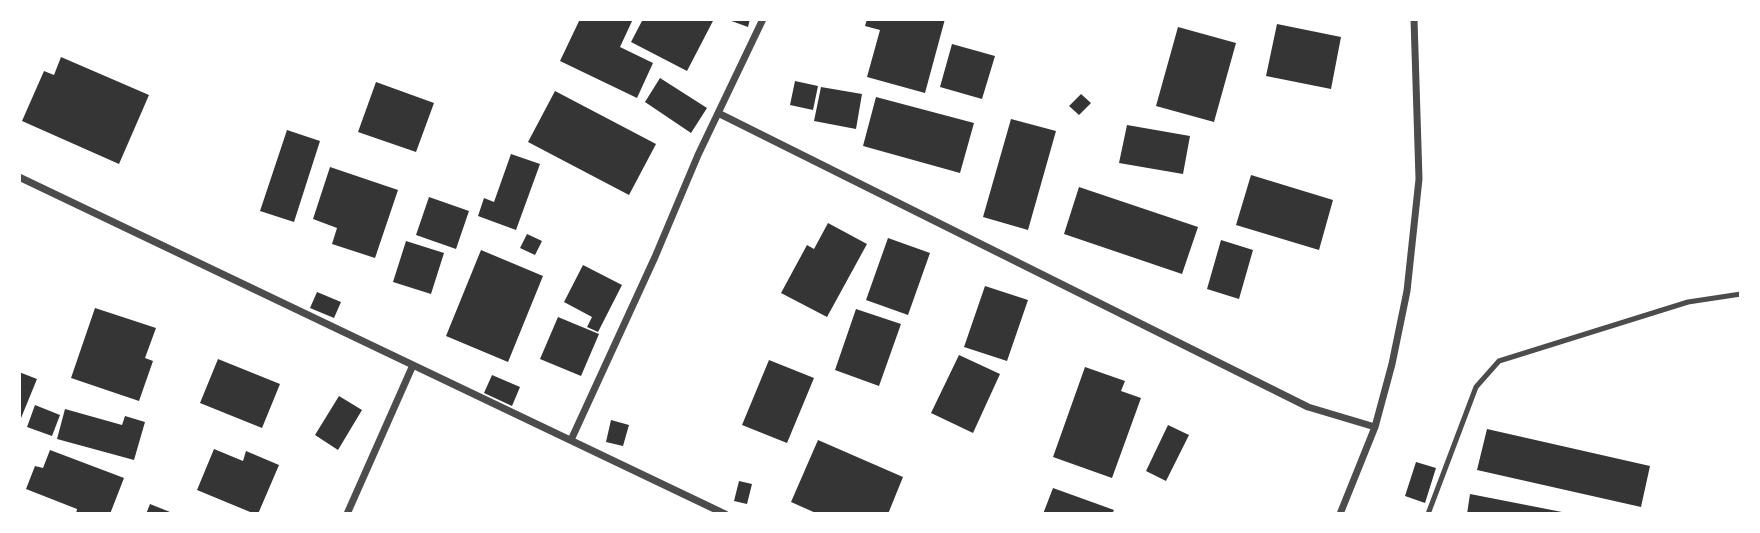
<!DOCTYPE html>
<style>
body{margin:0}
#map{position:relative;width:1760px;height:533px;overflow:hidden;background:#fff;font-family:Karla,sans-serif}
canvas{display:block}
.frame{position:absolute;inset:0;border:21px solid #fff;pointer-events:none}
</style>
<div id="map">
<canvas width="1760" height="533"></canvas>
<div class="frame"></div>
</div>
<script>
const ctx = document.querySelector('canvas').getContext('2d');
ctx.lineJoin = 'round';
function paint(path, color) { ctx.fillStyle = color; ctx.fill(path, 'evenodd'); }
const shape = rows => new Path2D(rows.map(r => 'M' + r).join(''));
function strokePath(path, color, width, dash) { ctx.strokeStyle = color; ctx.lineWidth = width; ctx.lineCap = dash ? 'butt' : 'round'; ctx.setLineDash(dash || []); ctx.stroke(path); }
const building = shape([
 [580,19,633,19,620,47,653,63,637,98,560,61],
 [643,19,714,19,687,71,631,42],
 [726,19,750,19,748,27],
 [867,19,945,19,925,93,867,77,880,30,865,26],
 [1277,24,1341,37,1331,89,1266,76],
 [1178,27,1236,43,1214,122,1156,106],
 [952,44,995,56,982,99,940,87],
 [61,57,149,95,119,164,22,121,44,71,54,75],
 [660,78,707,108,691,133,645,102],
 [795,81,818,86,813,110,790,105],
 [376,82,434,103,416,152,358,132],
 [821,87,862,94,856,129,814,121],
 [555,91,656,144,629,195,528,142],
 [1081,94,1091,103,1079,115,1069,106],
 [876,97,974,123,960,173,863,146],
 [1011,119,1056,131,1028,230,983,217],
 [1127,125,1190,136,1183,174,1119,163],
 [287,130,320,141,294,222,260,211],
 [511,154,540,164,516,230,478,216,484,198,494,202],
 [330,167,398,190,375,258,332,244,337,228,313,219],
 [1251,175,1333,200,1319,250,1236,225],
 [1079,187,1198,227,1182,274,1064,234],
 [429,197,469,211,456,249,416,235],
 [828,223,867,244,827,317,781,293,807,245,814,249],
 [527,234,542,241,535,255,520,248],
 [888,238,930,253,908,315,866,300],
 [1221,240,1253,250,1239,299,1207,289],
 [406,241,444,253,431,294,393,282],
 [481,250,543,276,508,362,446,336],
 [583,265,622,285,598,332,587,327,592,317,564,302],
 [985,286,1028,300,1007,361,964,347],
 [317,292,341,302,334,318,310,308],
 [95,308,156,328,145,358,153,361,139,401,71,378],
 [856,309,901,324,879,386,835,370],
 [558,317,599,334,581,376,540,359],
 [959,355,1000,374,973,433,931,413],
 [218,359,280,384,262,428,200,403],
 [769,360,814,378,787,443,742,425],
 [1085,367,1125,381,1121,391,1141,398,1112,478,1053,457],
 [19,372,37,379,19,423],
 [492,375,520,387,512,406,484,393],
 [339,396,362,410,338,450,315,435],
 [35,405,60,415,52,436,27,427],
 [65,409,122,425,125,416,145,422,134,460,57,439],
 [611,420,629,425,623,446,606,442],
 [1168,425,1189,435,1166,481,1146,471],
 [1487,429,1650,466,1641,507,1477,470],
 [818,440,903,477,888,514,818,514,791,502],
 [214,449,243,461,246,451,279,465,258,514,255,514,197,490],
 [50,450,124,478,110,514,76,514,77,509,26,489,35,466,43,468],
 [1416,462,1436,468,1425,503,1405,496],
 [739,481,752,484,747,504,734,501],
 [1053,488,1114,510,1112,514,1043,514],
 [1470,494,1562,512,1562,514,1467,514],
 [150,504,175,514,146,514]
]);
const service = shape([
 [1428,514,1476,387,1499,361,1688,302,1741,294]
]);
const minor = shape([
 [718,113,1308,407,1375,427],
 [19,177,725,514],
 [571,440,655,257,698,155,763,19],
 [347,514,413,365],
 [1340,514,1375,427,1392,364,1407,291,1419,179,1414,19]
]);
paint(building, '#353535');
strokePath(service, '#4c4c4c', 5);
strokePath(minor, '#4c4c4c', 7);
</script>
